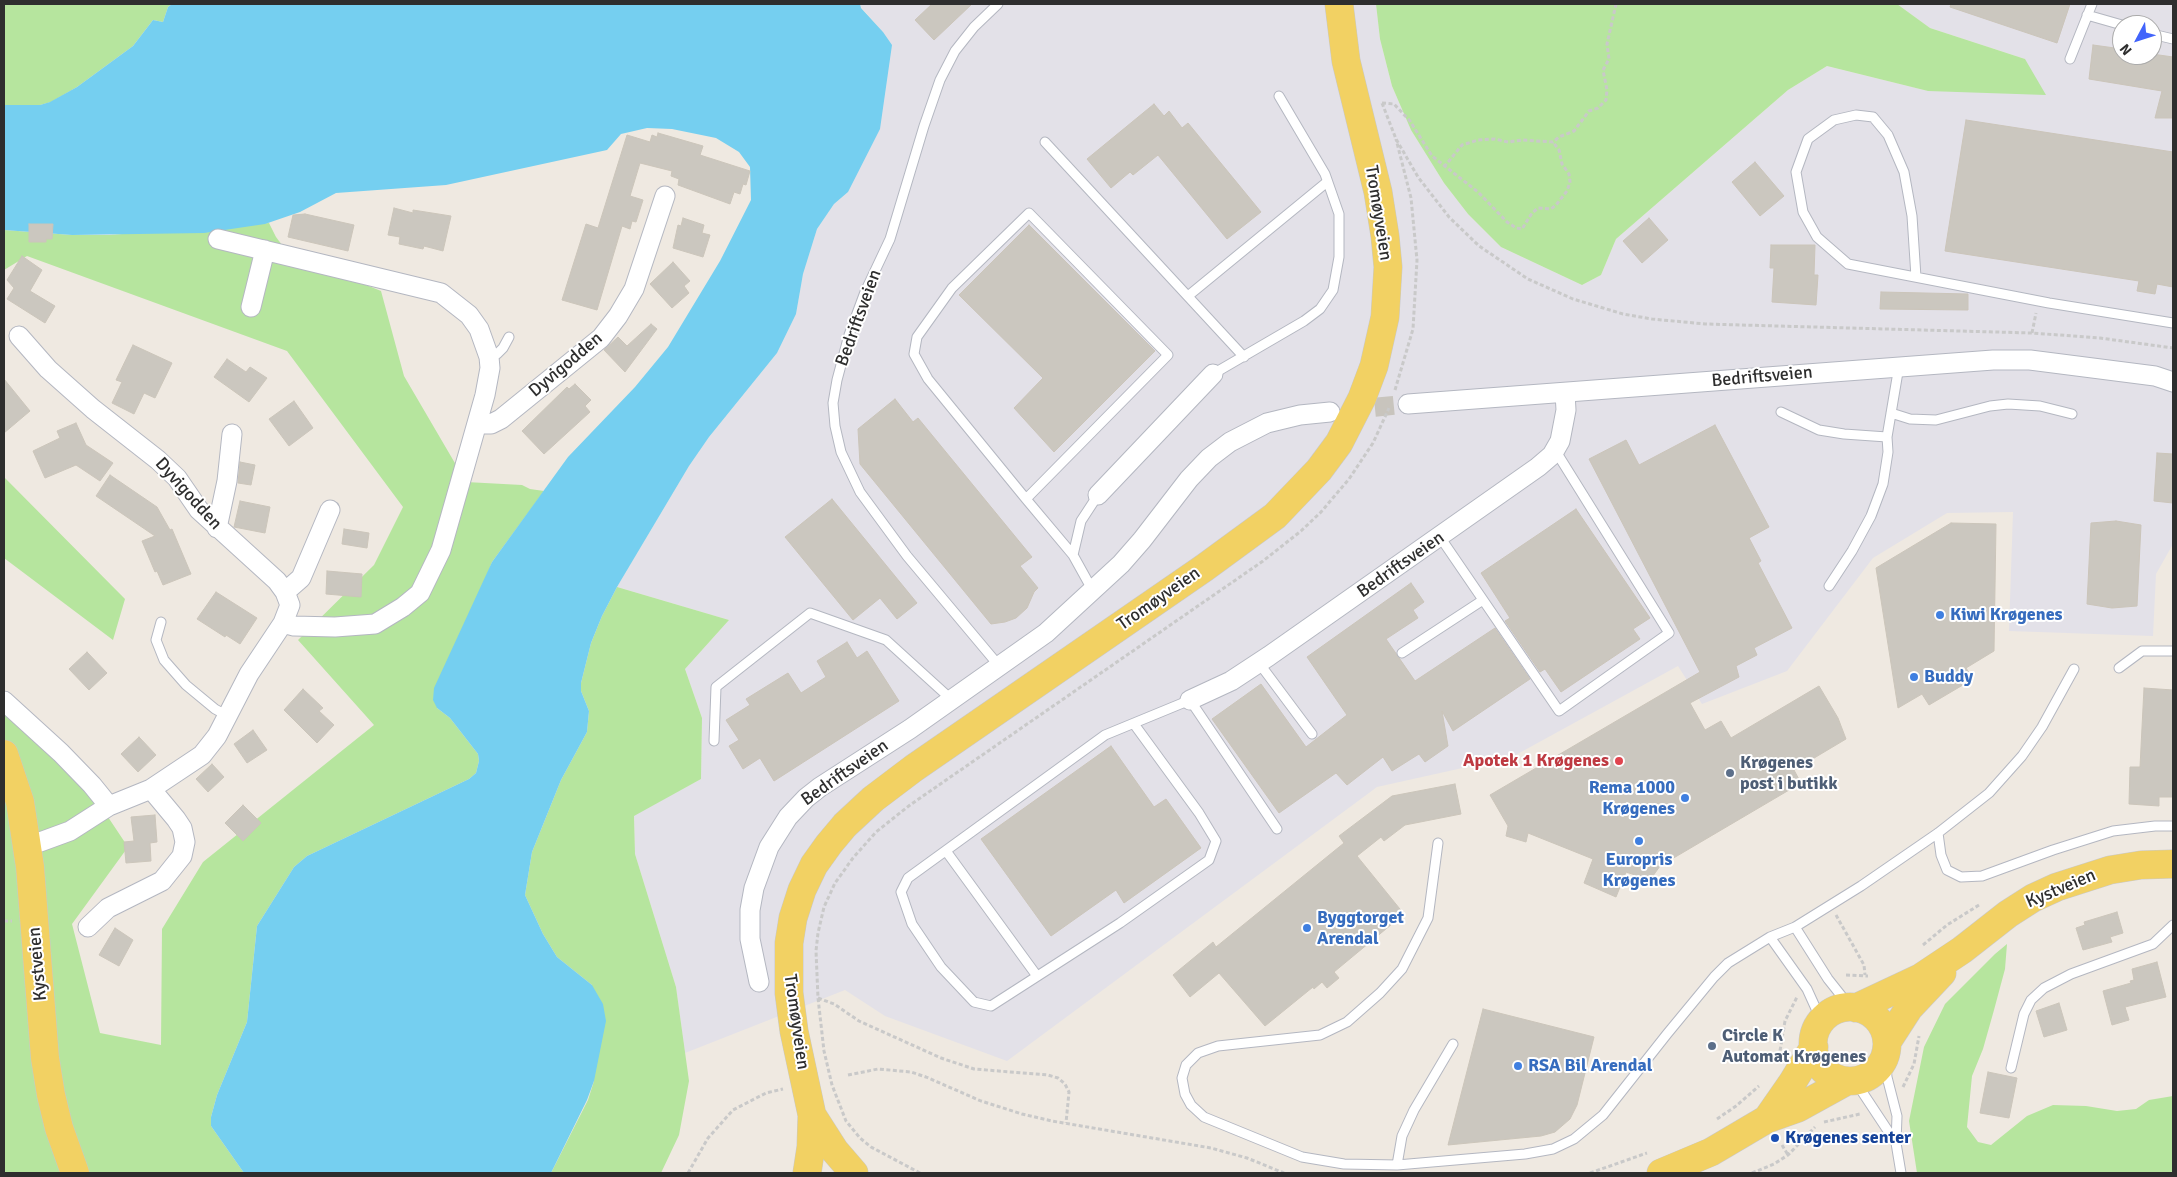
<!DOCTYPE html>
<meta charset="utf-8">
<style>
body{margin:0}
#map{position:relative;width:2177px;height:1177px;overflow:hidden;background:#efe9e1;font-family:Signika,sans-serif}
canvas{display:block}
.frame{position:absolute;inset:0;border:5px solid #2e2e2e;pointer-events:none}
.north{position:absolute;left:2112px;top:15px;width:50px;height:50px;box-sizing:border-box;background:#fff;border:1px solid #ababab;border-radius:50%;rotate:230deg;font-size:14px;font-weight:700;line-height:20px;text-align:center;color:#2e2e2e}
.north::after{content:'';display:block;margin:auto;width:18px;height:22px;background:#4264fb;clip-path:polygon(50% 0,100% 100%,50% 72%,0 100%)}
</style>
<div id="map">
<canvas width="2177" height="1177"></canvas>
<div class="frame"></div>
<div class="north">N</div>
</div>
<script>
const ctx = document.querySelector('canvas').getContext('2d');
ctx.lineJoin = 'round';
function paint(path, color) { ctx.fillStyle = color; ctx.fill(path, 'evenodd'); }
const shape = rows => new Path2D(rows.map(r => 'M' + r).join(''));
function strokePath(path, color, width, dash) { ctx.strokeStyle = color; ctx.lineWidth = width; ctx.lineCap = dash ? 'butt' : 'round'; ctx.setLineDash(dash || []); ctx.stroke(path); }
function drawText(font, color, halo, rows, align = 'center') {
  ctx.font = font + ' Signika,sans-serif'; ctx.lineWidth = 4; ctx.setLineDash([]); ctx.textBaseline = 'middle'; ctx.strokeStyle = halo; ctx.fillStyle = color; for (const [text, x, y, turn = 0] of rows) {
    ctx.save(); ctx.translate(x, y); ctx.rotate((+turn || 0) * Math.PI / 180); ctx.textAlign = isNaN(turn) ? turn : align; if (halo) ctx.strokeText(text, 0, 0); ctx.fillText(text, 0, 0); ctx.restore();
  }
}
const industrial = shape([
 [860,4,1376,4,1380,39,1392,86,1411,130,1444,183,1468,214,1501,247,1582,285,1601,275,1616,239,1788,90,1827,66,1928,91,2025,59,1930,28,1897,4,2173,4,2173,544,2156,574,2153,636,2009,631,2013,512,1947,513,1873,558,1787,671,1702,704,1678,666,1512,757,1377,787,1007,1061,885,1016,845,990,685,1053,676,987,635,854,634,815,701,779,702,718,685,669,729,620,617,587,689,466,709,437,777,353,796,314,803,274,817,229,834,204,848,192,883,32,861,7],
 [2122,25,2152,25,2152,55,2122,55]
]);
const green = shape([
 [4,4,172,4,168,7,163,22,153,20,133,46,77,87,51,102,40,105,4,105],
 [1376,4,1897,4,1930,28,2025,59,2046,95,1928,91,1827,66,1788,90,1616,239,1601,275,1582,285,1501,247,1468,214,1444,183,1411,130,1392,86,1380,39],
 [269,223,276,237,288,253,381,291,404,376,466,482,522,485,530,489,544,491,492,562,437,708,450,718,478,754,479,761,476,773,469,779,307,856,294,867,257,926,247,1022,217,1095,211,1117,211,1126,244,1173,4,1173,4,701,98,802,128,847,72,924,100,1033,161,1045,162,929,203,862,374,725,298,640,374,565,403,507,287,351,27,256,4,270,4,230,72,235,109,235],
 [4,477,125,599,113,640,4,558],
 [617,587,729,620,685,669,702,718,701,779,634,816,635,854,676,987,689,1081,679,1135,661,1173,551,1173,588,1100,594,1081,592,985,557,957,543,934,525,895,532,852,561,780,587,732,589,711,581,691,581,683,591,643,602,616],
 [2007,944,2005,969,1994,1010,1983,1049,1972,1076,1967,1127,1978,1142,1991,1145,2027,1116,2053,1105,2086,1106,2117,1111,2136,1109,2149,1100,2173,1096,2173,1173,1917,1173,1909,1121,1924,1047,1945,1004,1995,954]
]);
const water = shape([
 [172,4,860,4,861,8,883,32,892,45,880,129,848,192,834,204,817,229,803,274,796,314,777,353,709,437,689,466,617,587,602,616,591,643,581,683,581,691,589,711,587,732,561,780,532,852,525,895,543,934,557,957,592,985,603,1004,606,1021,594,1081,587,1100,551,1173,244,1173,211,1126,211,1117,217,1095,247,1022,257,926,294,867,307,856,469,779,476,773,479,761,478,754,450,718,437,708,433,700,434,688,492,562,568,457,635,387,668,347,720,261,751,200,750,167,739,152,716,138,672,129,647,128,621,134,607,150,446,185,336,193,300,212,265,224,204,233,72,235,4,230,4,105,40,105,50,102,77,87,133,46,153,20,163,22,168,7]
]);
const building = shape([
 [932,4,972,4,934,40,915,20,932,4],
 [1951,4,2070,4,2057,43,1950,7,1951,4],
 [2093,45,2122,49,2122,55,2152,54,2173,57,2173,118,2155,118,2162,91,2089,79,2093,45],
 [1154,104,1164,116,1169,111,1182,128,1188,123,1261,212,1227,239,1158,155,1133,175,1130,172,1111,188,1087,159,1154,104],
 [1966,120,2173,152,2173,287,2157,284,2155,294,2137,291,2139,281,1945,251,1966,120],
 [658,133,703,146,700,155,750,171,746,185,743,184,740,194,734,192,730,204,678,185,679,179,671,176,672,171,640,163,630,196,643,200,636,222,632,221,630,229,622,226,597,310,562,300,586,224,598,228,627,135,650,142,652,135,657,137,658,133],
 [1755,162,1784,196,1760,216,1732,182,1755,162],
 [394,208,413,213,413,210,451,216,443,251,424,246,423,249,399,244,400,237,388,235,394,208],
 [305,214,354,225,348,251,288,237,293,215,305,214],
 [683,218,704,225,702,233,710,235,703,257,673,248,678,225,681,226,683,218],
 [1649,218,1668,240,1642,263,1623,241,1649,218],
 [29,224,53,224,52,239,46,239,46,242,29,242,29,224],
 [1029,225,1155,351,1054,452,1014,408,1043,378,959,295,1029,225],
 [1771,245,1815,245,1814,275,1818,275,1816,305,1772,302,1774,268,1770,268,1771,245],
 [22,256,42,270,30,291,55,306,45,323,7,299,14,288,7,280,22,256],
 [673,262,690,281,684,286,689,293,672,308,650,284,673,262],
 [1881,292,1968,294,1968,310,1880,309,1881,292],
 [651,324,657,329,625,372,604,350,618,337,627,346,651,324],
 [133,345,172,363,155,398,144,393,134,414,112,403,122,382,116,380,133,345],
 [227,359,246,372,250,367,267,378,249,402,214,377,227,359],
 [4,379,30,411,4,433,4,379],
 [575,384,591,400,585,406,590,412,544,454,522,431,567,387,569,389,575,384],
 [895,399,913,422,918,418,1032,557,1020,566,1038,588,1034,592,1027,608,1016,618,1005,622,991,624,860,464,858,429,895,399],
 [294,401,313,428,289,446,269,419,294,401],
 [76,423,86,445,113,463,100,481,76,465,45,478,33,451,60,438,57,431,76,423],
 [1715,425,1769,527,1749,538,1761,561,1758,563,1792,628,1754,648,1757,655,1736,666,1739,677,1690,703,1705,730,1721,721,1731,738,1819,686,1838,718,1846,739,1794,770,1801,783,1660,866,1650,880,1626,872,1616,897,1584,883,1593,859,1528,833,1526,842,1506,836,1508,826,1490,795,1700,672,1589,459,1626,440,1639,465,1715,425],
 [2157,453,2173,454,2173,503,2154,501,2157,453],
 [240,462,255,465,251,485,238,483,240,462],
 [110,475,157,507,170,530,172,529,191,574,163,585,157,571,155,572,142,541,155,536,96,496,110,475],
 [832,499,917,603,897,619,880,598,853,620,785,537,832,499],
 [240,501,270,507,265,533,234,527,240,501],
 [1576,509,1650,618,1633,629,1640,639,1561,692,1545,669,1540,672,1505,621,1510,618,1481,573,1576,509],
 [2116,521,2141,525,2137,606,2112,608,2087,604,2091,523,2116,521],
 [1951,523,1996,524,1994,651,1966,668,1973,679,1929,705,1922,694,1898,708,1876,568,1951,523],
 [344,529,369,533,367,548,342,544,344,529],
 [327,571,362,574,361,597,326,594,327,571],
 [1411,583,1424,602,1413,610,1418,618,1386,639,1415,681,1495,628,1530,679,1453,731,1442,711,1448,746,1425,762,1419,754,1392,771,1383,757,1347,785,1336,773,1279,813,1212,719,1261,684,1306,747,1347,715,1307,657,1411,583],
 [216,592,257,618,240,644,226,635,225,637,197,619,216,592],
 [847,642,857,658,867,651,899,701,774,781,760,758,743,769,729,746,739,740,726,720,750,705,746,699,788,673,801,693,826,677,817,661,847,642],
 [87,652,107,673,89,690,69,669,87,652],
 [2144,688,2173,690,2173,797,2159,797,2159,806,2129,804,2130,767,2140,767,2144,688],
 [303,689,323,708,319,711,334,725,317,743,284,710,303,689],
 [253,730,267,750,247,763,234,744,253,730],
 [139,737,156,755,138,772,121,754,139,737],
 [1111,746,1154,807,1166,799,1201,848,1124,903,1116,890,1051,936,981,839,1111,746],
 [212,764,224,777,208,792,196,779,212,764],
 [1455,784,1461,814,1405,825,1384,841,1381,837,1357,856,1404,914,1334,972,1339,978,1327,988,1322,982,1314,989,1313,987,1265,1026,1219,973,1190,997,1173,975,1213,942,1216,947,1344,843,1339,836,1392,796,1455,784],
 [243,805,261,823,243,841,225,823,243,805],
 [155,815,157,842,150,843,151,861,126,863,124,842,134,841,131,817,155,815],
 [2117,912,2123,933,2110,937,2112,942,2083,950,2076,928,2085,925,2084,922,2117,912],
 [115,928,133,940,119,966,99,955,115,928],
 [2157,962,2166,997,2125,1007,2129,1020,2112,1025,2103,991,2131,983,2130,981,2134,980,2132,969,2157,962],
 [2059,1003,2067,1030,2044,1037,2036,1011,2059,1003],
 [1483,1009,1594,1037,1577,1105,1570,1119,1555,1132,1541,1136,1448,1145,1483,1009],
 [1988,1072,2017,1078,2009,1118,1980,1113,1988,1072]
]);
const minorTunnel = shape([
 [1347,410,1408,404]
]);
const path = shape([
 [1382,103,1396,139,1418,177,1449,217,1479,246,1528,279,1573,299,1623,314,1652,319,1705,324,2032,333,2100,338,2173,348],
 [1382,103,1394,104,1410,121,1432,156,1478,192,1507,222,1516,228,1522,229,1532,213,1538,208,1551,209,1556,205,1567,191,1570,182,1569,174,1562,164,1559,150,1553,142],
 [1444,167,1462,145,1478,140,1495,139,1508,142,1522,140,1553,142,1559,137,1574,131,1589,111,1598,108,1606,100,1607,90,1603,70,1609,59,1607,44,1616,4],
 [2032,333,2036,313],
 [1395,390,1413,329,1417,260,1411,198,1396,139],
 [1836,915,1864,965,1865,975],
 [4,921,12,921],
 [1923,945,1947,925,1979,905],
 [1846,975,1868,976],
 [818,998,834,1004,859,1021,941,1058,974,1069,1048,1075,1058,1078,1065,1084,1069,1092,1066,1123],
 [1779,1057,1785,1021,1797,997],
 [848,1075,878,1069,911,1072,926,1077,981,1101,1022,1114,1052,1121,1211,1148,1247,1158,1284,1173],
 [1903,1087,1914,1064,1919,1036],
 [1717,1119,1736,1106,1759,1086],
 [1824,1122,1860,1114],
 [1782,1145,1788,1155],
 [688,1173,708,1138,733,1110,766,1093,783,1089],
 [920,1173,871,1147,860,1138,846,1121,832,1085,824,1051,818,998,816,951,818,933,824,907,835,883,853,858,876,832,910,805,1263,561,1301,531,1321,512,1349,479,1373,443,1389,408],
 [1590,1173,1647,1153],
 [1752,1173,1774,1164,1788,1155,1815,1127]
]);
const service = shape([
 [998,4,974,27,955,51,940,80,924,126,890,239,865,292,849,335,837,380,833,403,835,426,841,452,860,492,907,556,1000,667],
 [2087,15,2122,25],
 [2152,34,2173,39],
 [2070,59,2092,4],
 [1045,142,1244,357],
 [1916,277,1912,216,1904,172,1888,135,1873,117,1856,115,1834,120,1808,139,1796,172,1803,212,1817,237,1848,264,2049,303,2173,323],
 [1188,296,1327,182],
 [489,357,497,354,503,348,509,337],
 [1213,374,1304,321,1320,309,1333,290,1339,257,1339,214,1325,174,1279,96],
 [1781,412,1819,430,1844,434,1887,437,1899,366],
 [1891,413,1910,419,1936,420,1990,406,2008,404,2040,406,2072,414],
 [1026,499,1168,355,1029,213,952,288,917,337,914,354,928,379,1026,499,1073,555],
 [1440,537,1559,711,1669,633,1555,450],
 [1829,586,1852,551,1871,516,1883,484,1888,452,1887,437],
 [1093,591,1073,555,1081,521,1098,495],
 [161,622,156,640,164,660,186,685,215,709,226,715],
 [1402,653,1483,600],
 [1259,663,1312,734],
 [2119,668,2142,651,2173,651],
 [1134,724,1199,813,1216,841,1209,860,1120,923,991,1006,974,1002,941,967,912,924,901,892,908,878,1105,735,1190,700,1277,829],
 [714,741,716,687,810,613,886,640,952,700],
 [1938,833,1941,855,1947,870,1961,877,1982,876,2053,850,2113,831,2155,826,2173,826],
 [1438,843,1428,918,1402,969,1380,993,1347,1022,1320,1035,1218,1046,1198,1053,1186,1065,1182,1078,1185,1094,1191,1105,1204,1117,1302,1157,1344,1164,1397,1165,1525,1154,1553,1149,1574,1139,1603,1115,1667,1034,1714,977,1728,963,1770,937,1795,927,1861,886,1938,833,1989,793,2022,756,2042,727,2074,669],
 [946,851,1037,976],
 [1795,927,1828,979,1851,1008],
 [1770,937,1807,989,1822,1022],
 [1885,1056,1887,1077,1897,1116,1896,1143,1901,1173],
 [2011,1068,2024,1014,2031,1000,2044,988,2071,974,2153,944,2173,925],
 [1855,1081,1896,1143],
 [1397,1165,1402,1136,1414,1110,1453,1044]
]);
const minor = shape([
 [218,239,441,293,469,315,479,329,489,357,490,368,485,395,441,550,420,593,403,607,375,624,335,627,294,626,283,623],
 [251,307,265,250],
 [19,336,48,369,93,409,158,460,177,478,199,510,277,581,285,592,290,605,283,623,249,674,217,736,202,755,151,789,109,806,70,831,40,842,26,844],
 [1408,404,1993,360,2030,360,2155,376,2173,382],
 [477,424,491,424,501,419,601,338,618,316,634,289,665,196],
 [1098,495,1213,374],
 [217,528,227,481,232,434],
 [285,592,301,578,330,510],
 [1190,700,1231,681,1269,656,1538,467,1552,455,1560,441,1566,410,1565,393],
 [4,701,61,753,92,785,109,806],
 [88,927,108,908,162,881,182,856,185,842,182,828,176,819,151,789],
 [759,982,750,939,750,910,754,888,769,847,788,817,806,798,820,787,910,729,1046,633,1121,564,1142,540,1189,479,1209,458,1230,442,1267,423,1300,415,1330,412]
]);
const primary = shape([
 [4,754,20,802,30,867,45,1058,51,1095,59,1128,75,1173],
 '1813 1044a37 37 0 1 1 74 0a37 37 0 1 1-74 0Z',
 [1856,1008,1920,978,1962,950,2008,914,2033,898,2057,887,2110,870,2141,865,2173,864],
 [1887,1042,1909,1008,1942,973],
 [812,1115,835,1151,854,1173],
 [1767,1119,1792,1083,1814,1047],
 [807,1173,811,1147,812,1115,794,1031,789,993,789,943,793,918,802,890,814,865,829,844,845,825,873,799,914,768,1204,568,1275,516,1319,470,1339,443,1362,398,1374,366,1385,317,1388,267,1385,236,1378,192,1346,61,1339,4],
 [1661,1173,1711,1152,1767,1119,1798,1108,1847,1081]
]);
const markers = [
 [1940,615,5,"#3f7fe0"],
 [1914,677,5,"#3f7fe0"],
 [1619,761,5,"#e0444e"],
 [1730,773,5,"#5c6f8a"],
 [1685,798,5,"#3f7fe0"],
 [1639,841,5,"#3f7fe0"],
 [1307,928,5,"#3f7fe0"],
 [1712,1046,5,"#5c6f8a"],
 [1518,1066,5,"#3f7fe0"],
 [1775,1138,5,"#1a4fb4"]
];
const streetNames = [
 ["Tromøyveien",1378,213,81],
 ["Bedriftsveien",859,318,-70],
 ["Dyvigodden",566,365,-40],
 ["Bedriftsveien",1762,377,-5],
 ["Dyvigodden",188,494,48],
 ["Bedriftsveien",1401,565,-35],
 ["Tromøyveien",1159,599,-35],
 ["Bedriftsveien",845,773,-35],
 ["Kystveien",2061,889,-23],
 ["Kystveien",38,964,-95],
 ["Tromøyveien",796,1022,82]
];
const shopNames = [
 ["Kiwi Krøgenes",1950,615],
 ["Buddy",1924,677],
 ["Rema 1000",1675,788,"right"],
 ["Krøgenes",1675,809,"right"],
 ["Europris",1639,860,"center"],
 ["Krøgenes",1639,881,"center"],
 ["Byggtorget",1317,918],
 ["Arendal",1317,939],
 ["RSA Bil Arendal",1528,1066]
];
const healthNames = [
 ["Apotek 1 Krøgenes",1609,761]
];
const serviceNames = [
 ["Krøgenes",1740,763],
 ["post i butikk",1740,784],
 ["Circle K",1722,1036],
 ["Automat Krøgenes",1722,1057]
];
const transitNames = [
 ["Krøgenes senter",1785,1138]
];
paint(industrial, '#e3e1e8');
paint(green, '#b6e59e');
paint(water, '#75cff0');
paint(building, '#cbc7bf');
strokePath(building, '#cbc5ba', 1);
strokePath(minorTunnel, '#c8c4bd', 19, [19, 9]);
strokePath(service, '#b4b7c1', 11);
strokePath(minor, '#b4b7c1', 21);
strokePath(primary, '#c9c9c9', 29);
strokePath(path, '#c9c9c9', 3, [4, 2.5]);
strokePath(service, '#fff', 9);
strokePath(minor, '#fff', 19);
strokePath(primary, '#f2d163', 28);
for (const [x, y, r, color] of markers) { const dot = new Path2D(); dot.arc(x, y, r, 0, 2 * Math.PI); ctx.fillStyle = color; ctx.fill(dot); strokePath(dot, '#fff', 2); }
drawText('18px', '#2e2e2e', '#fff', streetNames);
drawText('bold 18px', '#366cbe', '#fff', shopNames, 'left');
drawText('bold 18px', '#be3a42', '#fff', healthNames, 'right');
drawText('bold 18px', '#4e5e75', '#fff', serviceNames, 'left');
drawText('bold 18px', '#164399', '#fff', transitNames, 'left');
</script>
